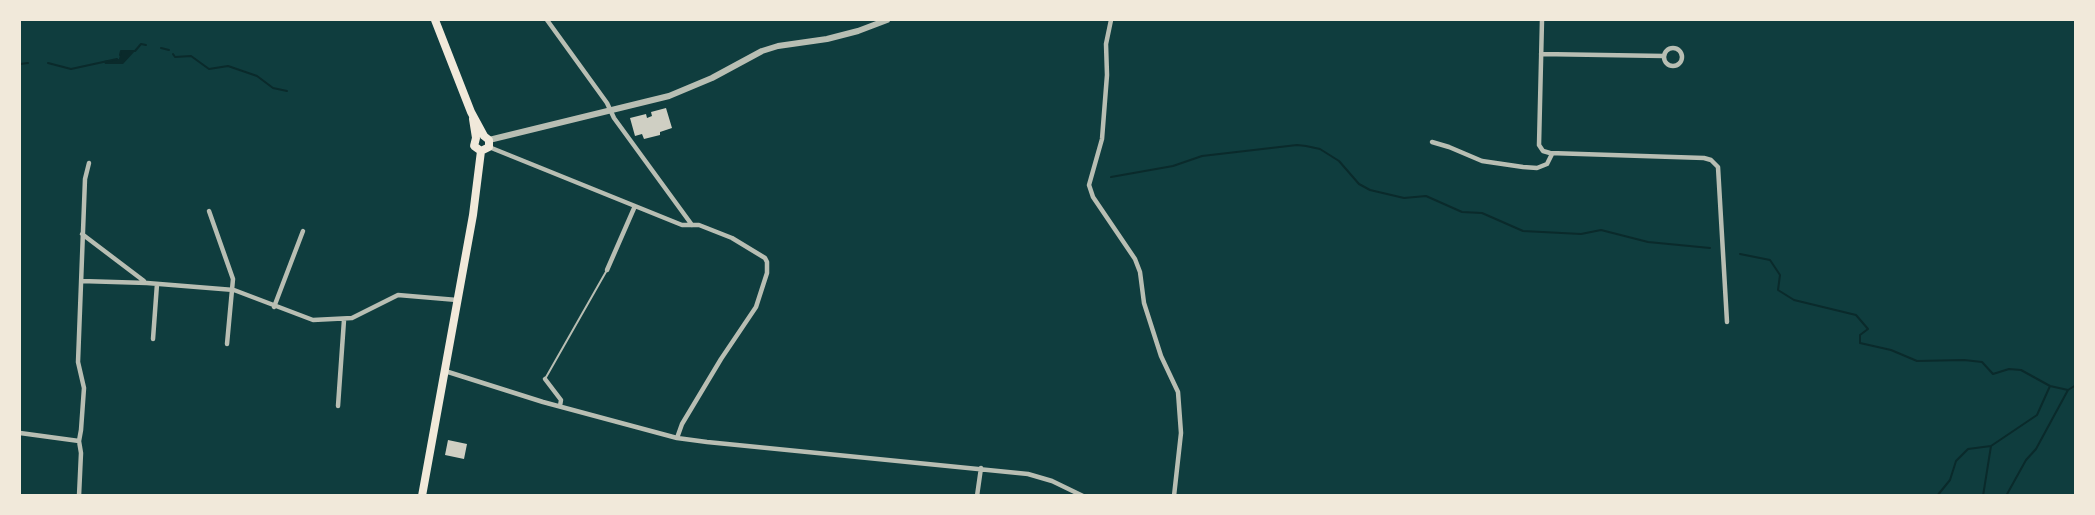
<!DOCTYPE html>
<style>
body{margin:0}
#map{position:relative;width:2095px;height:515px;overflow:hidden;background:#0f3d3e;font-family:Bitter,serif}
canvas{display:block}
.frame{position:absolute;inset:0;border:21px solid #f1e9da;pointer-events:none}
</style>
<div id="map">
<canvas width="2095" height="515"></canvas>
<div class="frame"></div>
</div>
<script>
const ctx = document.querySelector('canvas').getContext('2d');
ctx.lineJoin = 'round';
function paint(path, color) { ctx.fillStyle = color; ctx.fill(path, 'evenodd'); }
const shape = rows => new Path2D(rows.map(r => 'M' + r).join(''));
function strokePath(path, color, width, dash) { ctx.strokeStyle = color; ctx.lineWidth = width; ctx.lineCap = dash ? 'butt' : 'round'; ctx.setLineDash(dash || []); ctx.stroke(path); }
const water = shape([
 [121,51,135,51,123,64,105,64,104,61,119,59]
]);
const stream = shape([
 [161,48,169,50],
 [173,54,175,57,191,56,209,69,228,66,257,76,273,88,287,91],
 [120,55,121,51,135,51,141,44,146,45],
 [48,63,71,69,117,59],
 [20,64,28,63],
 [1111,177,1173,166,1202,156,1297,145,1306,146,1320,149,1339,161,1359,184,1370,190,1404,198,1426,196,1462,212,1482,213,1523,231,1581,234,1601,230,1648,242,1710,248],
 [1740,254,1770,260,1780,275,1778,290,1794,300,1856,315,1868,329,1860,335,1860,343,1891,350,1917,361,1964,360,1982,362,1993,374,2009,369,2021,370,2050,386,2068,390,2076,385],
 [1937,496,1950,480,1956,461,1968,449,1991,446],
 [1983,496,1991,446,2037,415,2050,386],
 [2006,496,2026,460,2036,449,2068,390]
]);
const building = shape([
 [666,108,672,128,660,132,660,135,644,139,642,134,635,136,630,118,646,114,647,118,652,116,651,112],
 [448,440,467,444,464,459,445,455]
]);
const service = shape([
 [545,379,607,270]
]);
const minor = shape([
 [547,20,607,103,614,118,692,225],
 [1111,20,1106,44,1107,75,1102,139,1089,185,1093,197,1135,259,1140,272,1144,303,1161,356,1178,392,1181,433,1174,496],
 [1542,20,1539,145,1543,151,1550,153,1704,158,1711,160,1718,167,1727,322],
 '1664 57a9 9 0 1 1 18 0a9 9 0 1 1-18 0Z',
 [1541,54,1664,56],
 [1432,142,1449,147,1482,161,1523,167,1537,168,1547,164,1552,154],
 [489,147,682,225,699,225,732,238,765,258,767,262,767,273,756,307,721,359,682,424,677,438],
 [209,211,233,279,227,344],
 [82,234,144,281],
 [607,270,635,206],
 [81,281,147,283,234,290,313,320,352,318,398,295,457,300],
 [274,307,303,231],
 [153,339,157,284],
 [445,371,543,402,677,438,707,442,1028,474,1052,481,1083,496],
 [545,379,561,400,560,406],
 [338,406,344,320],
 [20,433,79,441],
 [79,496,81,453,79,441,81,430,84,388,78,362,85,179,89,163],
 [977,496,981,468]
]);
const tertiary = shape([
 [489,140,669,96,712,78,762,51,778,46,827,39,858,31,887,20]
]);
const primary = shape([
 [435,20,471,112,484,136,489,140,489,147,481,151],
 [473,119,476,138,474,146,481,151],
 [422,496,473,215,481,151]
]);
paint(water, '#0a2a2b');
strokePath(stream, '#0a2a2b', 2);
paint(building, '#cfcfc3');
strokePath(service, '#b8beb3', 2);
strokePath(minor, '#b8beb3', 4.5);
strokePath(tertiary, '#b8beb3', 6);
strokePath(primary, '#f1e9da', 8);
</script>
